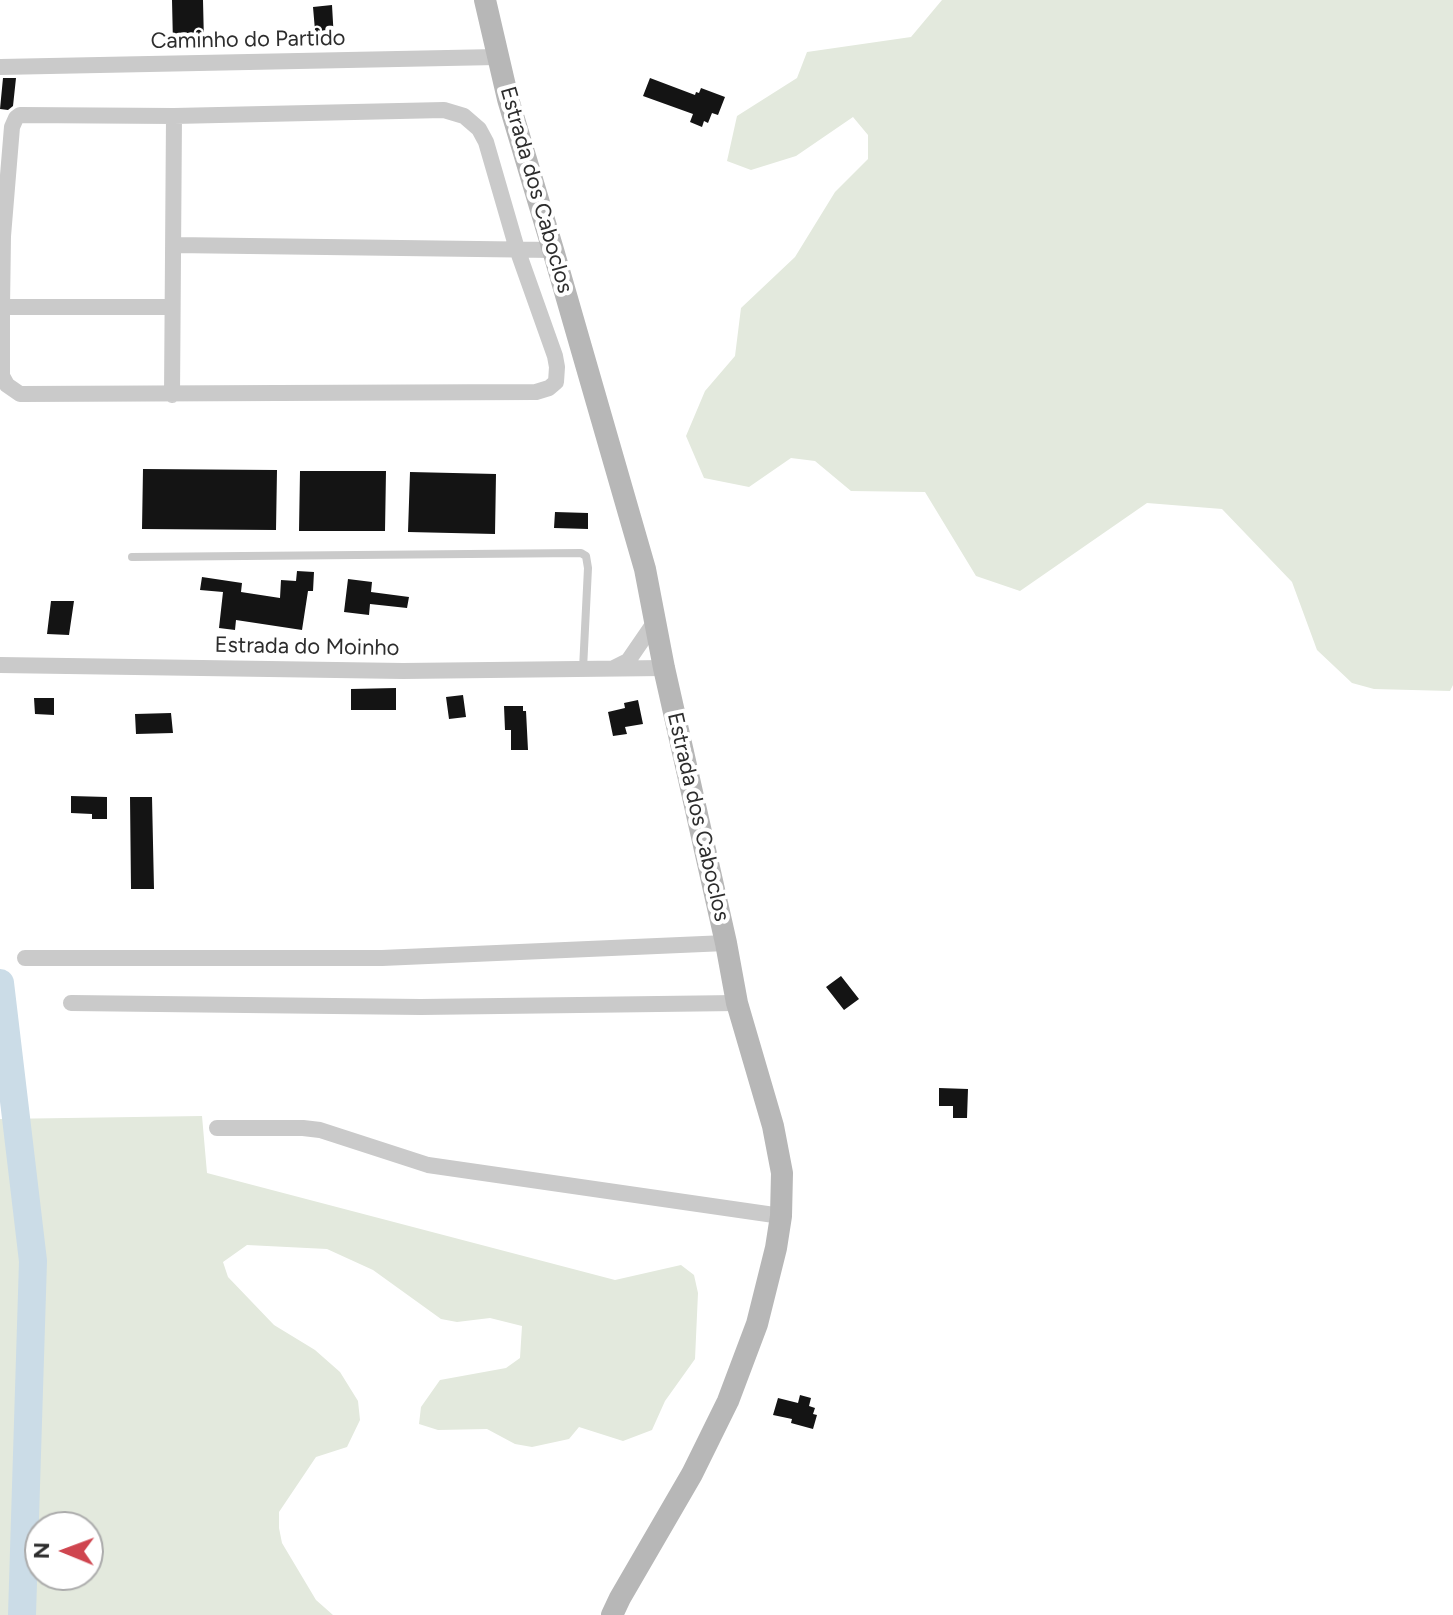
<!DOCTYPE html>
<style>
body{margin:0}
#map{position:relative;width:1453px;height:1615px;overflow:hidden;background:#fff;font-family:Figtree,sans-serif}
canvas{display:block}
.north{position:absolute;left:24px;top:1511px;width:80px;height:80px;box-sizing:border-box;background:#fff;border:2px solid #ababab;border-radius:50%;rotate:271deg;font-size:22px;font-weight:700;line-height:32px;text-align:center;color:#2d2d2d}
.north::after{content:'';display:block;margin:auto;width:28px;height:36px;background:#cf454f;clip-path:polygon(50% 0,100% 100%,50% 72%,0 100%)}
</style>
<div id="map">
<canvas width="1453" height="1615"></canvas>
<div class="north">N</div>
</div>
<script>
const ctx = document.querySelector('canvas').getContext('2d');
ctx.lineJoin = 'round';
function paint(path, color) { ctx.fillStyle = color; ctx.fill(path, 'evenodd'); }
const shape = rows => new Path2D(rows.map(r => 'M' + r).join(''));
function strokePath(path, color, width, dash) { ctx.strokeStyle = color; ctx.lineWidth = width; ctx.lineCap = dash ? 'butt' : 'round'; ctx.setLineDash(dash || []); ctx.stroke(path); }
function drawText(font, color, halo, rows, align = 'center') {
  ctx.font = font + ' Figtree,sans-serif'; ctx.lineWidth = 8; ctx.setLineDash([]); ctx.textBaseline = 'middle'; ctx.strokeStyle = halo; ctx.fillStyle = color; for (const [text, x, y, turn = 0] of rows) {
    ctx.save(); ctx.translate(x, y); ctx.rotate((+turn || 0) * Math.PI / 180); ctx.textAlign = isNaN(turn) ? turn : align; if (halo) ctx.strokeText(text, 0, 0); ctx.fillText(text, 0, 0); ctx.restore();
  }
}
const green = shape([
 [942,0,1453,0,1453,685,1450,691,1374,689,1352,683,1317,650,1292,582,1222,509,1147,503,1020,591,976,576,925,492,851,491,815,461,791,458,749,487,704,478,686,436,705,391,735,356,741,308,795,257,835,192,868,159,868,135,853,117,796,156,751,170,727,161,737,116,797,78,807,52,911,37],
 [202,1116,207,1173,615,1280,681,1265,694,1275,698,1293,695,1359,665,1401,652,1430,623,1441,579,1427,569,1439,532,1447,515,1444,487,1429,438,1430,419,1424,421,1407,440,1380,506,1368,520,1358,522,1326,490,1318,457,1322,441,1319,373,1270,327,1249,247,1245,223,1262,228,1277,274,1325,315,1350,340,1372,358,1401,360,1420,347,1447,316,1457,279,1512,279,1528,282,1543,316,1600,333,1615,0,1615,0,1119],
 [88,1527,88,1575,40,1575,40,1527]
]);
const river = shape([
 [0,983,33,1261,22,1615]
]);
const building = shape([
 [172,0,203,0,204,43,173,44],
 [332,5,334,40,316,42,313,7],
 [3,78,16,78,13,106,8,110,0,109],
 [650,78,695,95,696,92,699,93,701,88,725,97,718,115,712,113,708,123,704,121,702,127,690,122,693,114,643,96],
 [143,469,277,470,276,530,142,529],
 [300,471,386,471,385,531,299,531],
 [410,472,496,474,495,534,408,532],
 [555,512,588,513,588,529,554,528],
 [297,571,314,572,313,591,308,591,302,630,236,620,235,630,219,628,223,592,200,590,202,577,242,583,241,592,280,598,281,580,296,581],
 [348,579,372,582,371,592,409,597,407,608,370,604,369,615,344,612],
 [51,601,74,601,69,635,47,634],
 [396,688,396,710,351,710,351,689],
 [463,695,466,717,449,719,446,697],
 [34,698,54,698,54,715,35,714],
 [638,700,643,724,625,727,627,734,613,736,608,712,625,708,624,703],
 [504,706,523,706,523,711,526,711,528,750,511,750,511,730,505,730],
 [171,713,173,733,136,734,135,714],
 [71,796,107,797,107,819,92,819,92,814,71,813],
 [130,797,152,797,154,889,131,889],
 [841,976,859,999,844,1010,826,987],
 [939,1088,968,1089,967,1118,953,1118,953,1106,939,1106],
 [800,1395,811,1398,809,1406,815,1408,813,1414,817,1415,813,1429,791,1423,792,1419,773,1415,778,1398,798,1403]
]);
const lane = shape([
 [132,557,581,553,586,556,588,568,583,669]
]);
const street = shape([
 [0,67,497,57],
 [174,245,553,250],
 [2,307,3,236,12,127,16,118,20,115,174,116,444,110,464,116,479,129,486,142,517,249,555,356,557,367,556,382,549,388,536,392,20,394,7,385,2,376,2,307,172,307],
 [172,395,174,116],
 [0,665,403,671,664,668],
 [614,668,628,661,652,626,656,625],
 [25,958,382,958,726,943],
 [71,1003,421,1007,737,1003],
 [217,1128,303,1128,320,1130,428,1165,781,1216]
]);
const secondary = shape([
 [485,0,508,99,553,250,645,569,664,668,726,943,737,1003,773,1126,782,1173,781,1216,776,1248,757,1324,728,1401,692,1474,620,1598,612,1615]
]);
const streetNames = [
 ["Caminho do Partido",248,40,-1],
 ["Estrada dos Caboclos",536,190,74],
 ["Estrada do Moinho",307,647,1],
 ["Estrada dos Caboclos",698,817,77]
];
paint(green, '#e3e9dd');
strokePath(river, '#cbdce7', 28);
paint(building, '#141414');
strokePath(lane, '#cacaca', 8);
strokePath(street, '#cacaca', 16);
strokePath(secondary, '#b7b7b7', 22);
drawText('22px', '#2d2d2d', '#fff', streetNames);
</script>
